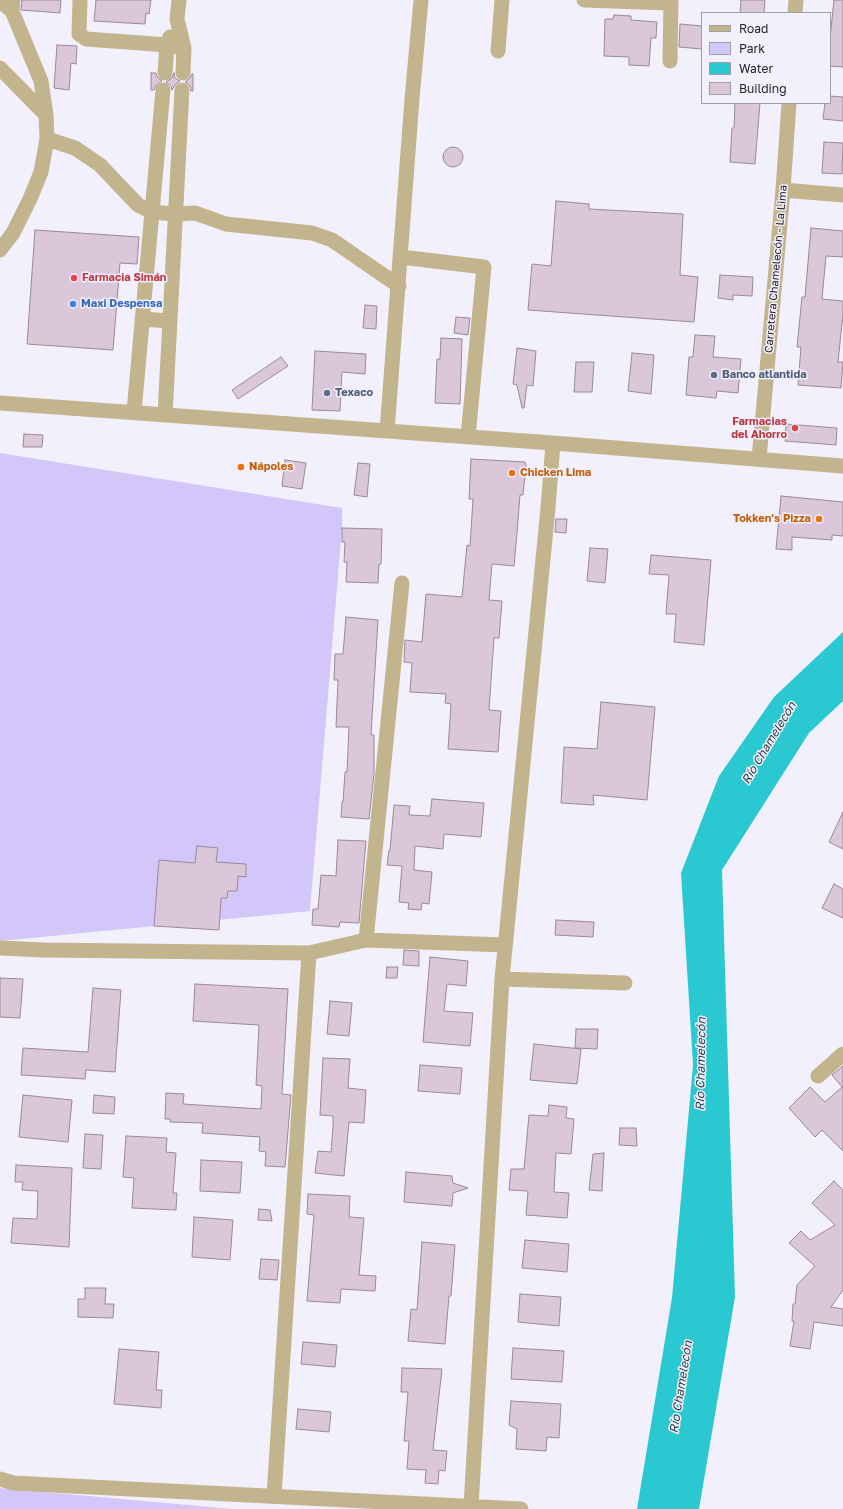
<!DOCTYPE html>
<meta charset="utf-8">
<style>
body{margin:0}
#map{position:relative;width:843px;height:1509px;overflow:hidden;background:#f3f0fe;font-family:"Golos Text",sans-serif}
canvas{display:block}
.legend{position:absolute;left:701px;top:12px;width:130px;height:92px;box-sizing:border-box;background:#f3f0fe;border:1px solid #a09eaa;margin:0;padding:5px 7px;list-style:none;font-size:12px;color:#24222b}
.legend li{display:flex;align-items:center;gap:8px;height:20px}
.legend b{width:20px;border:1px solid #a09eaa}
</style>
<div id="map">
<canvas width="843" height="1509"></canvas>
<ul class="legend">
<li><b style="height:5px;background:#c2b58e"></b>Road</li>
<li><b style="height:11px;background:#d3c7fa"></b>Park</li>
<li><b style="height:11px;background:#2ac8d0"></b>Water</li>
<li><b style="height:11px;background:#dac7d9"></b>Building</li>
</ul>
</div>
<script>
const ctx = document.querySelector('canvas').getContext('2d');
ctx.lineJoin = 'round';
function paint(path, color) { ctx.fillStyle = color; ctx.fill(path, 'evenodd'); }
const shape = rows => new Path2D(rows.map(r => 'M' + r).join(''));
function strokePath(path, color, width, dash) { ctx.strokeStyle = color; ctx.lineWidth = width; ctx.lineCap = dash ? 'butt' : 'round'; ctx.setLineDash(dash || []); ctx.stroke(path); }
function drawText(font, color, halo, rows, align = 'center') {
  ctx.font = font + ' "Golos Text",sans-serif'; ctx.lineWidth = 3; ctx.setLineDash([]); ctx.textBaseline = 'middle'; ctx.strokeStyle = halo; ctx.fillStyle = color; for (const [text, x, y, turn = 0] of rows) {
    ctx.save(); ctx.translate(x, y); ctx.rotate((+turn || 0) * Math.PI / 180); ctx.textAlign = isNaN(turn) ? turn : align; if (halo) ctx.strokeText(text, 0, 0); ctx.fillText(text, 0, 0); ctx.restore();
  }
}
const green = shape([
 [0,453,342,508,342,528,310,911,0,941],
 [0,1488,233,1509,0,1509]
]);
const water = shape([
 [843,632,843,701,809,733,722,870,735,1297,699,1509,637,1509,672,1298,693,1065,681,873,719,776,774,697]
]);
const building = shape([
 [22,0,61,0,60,13,21,10,22,0],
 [96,0,151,0,149,14,146,13,145,24,94,21,96,0],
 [741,0,765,0,764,13,740,13,741,0],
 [834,0,843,0,843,67,830,66,830,38,834,0],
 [614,15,631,16,631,20,657,22,656,38,651,38,649,66,629,65,629,57,604,56,605,19,613,19,614,15],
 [680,24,702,26,702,49,679,47,680,24],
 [57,45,77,46,76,64,71,63,69,90,54,88,57,45],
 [151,73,156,73,157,77,162,81,156,85,154,90,151,90,151,73],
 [174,73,175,78,180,81,175,85,172,90,171,86,166,82,172,78,174,73],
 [192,74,193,74,193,91,191,91,190,86,185,82,190,78,192,74],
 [830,96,843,97,843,121,823,119,825,103,830,103,830,96],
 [735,103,760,103,755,164,730,162,732,128,734,128,735,103],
 [824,142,843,143,842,174,822,173,824,142],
 '443 157a10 10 0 1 1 20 0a10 10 0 1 1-20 0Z',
 [556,201,589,204,589,209,683,214,680,275,698,277,694,322,528,310,532,264,551,266,556,201],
 [811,228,843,231,843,257,826,256,822,299,843,301,843,314,838,362,843,362,841,388,798,385,801,347,797,347,802,297,805,297,811,228],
 [35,230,139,237,137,264,120,263,113,350,27,344,35,230],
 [720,275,753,277,752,296,733,295,733,300,718,298,720,275],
 [365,305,377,306,376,329,363,328,365,305],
 [456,317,470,318,468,335,454,333,456,317],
 [695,335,715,336,713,357,741,359,738,393,717,391,716,398,686,395,689,357,693,357,695,335],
 [441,338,462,339,460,404,435,403,437,359,440,359,441,338],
 [517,348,536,351,533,386,527,385,524,408,522,408,517,385,513,384,517,348],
 [315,351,366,354,365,374,342,372,340,411,312,410,315,351],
 [632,353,654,355,651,394,628,391,632,353],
 [281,357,288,366,238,399,232,390,281,357],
 [576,362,594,362,592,392,574,392,576,362],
 [786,424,837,428,836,445,785,441,786,424],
 [24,434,43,435,42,447,23,447,24,434],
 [471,459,525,462,526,465,523,495,520,495,517,533,514,566,492,564,489,600,502,601,499,638,494,638,489,710,501,711,498,752,448,749,451,704,445,703,446,694,410,692,412,663,404,662,405,640,422,642,426,594,462,597,467,545,470,546,473,499,469,499,471,459],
 [285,460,306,463,302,489,282,486,285,460],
 [358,463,370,464,367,497,354,495,358,463],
 [781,496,843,502,843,536,832,535,832,540,792,537,792,550,776,549,781,496],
 [556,519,567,519,566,533,555,532,556,519],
 [342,528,382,529,381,564,379,564,378,583,346,582,347,562,344,562,345,542,342,542,342,528],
 [590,548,608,549,605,583,587,581,590,548],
 [651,555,711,560,704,645,674,642,676,614,666,614,669,575,649,574,651,555],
 [346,617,378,620,371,735,374,735,374,774,369,819,341,817,342,802,343,802,345,772,347,772,349,727,336,727,338,680,334,680,335,654,343,654,346,617],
 [601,702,655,707,647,800,593,795,594,805,561,803,564,747,597,749,601,702],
 [432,799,484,803,481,837,444,834,443,849,415,846,414,870,432,872,429,904,422,903,421,910,408,909,409,903,399,902,402,866,387,865,389,850,390,850,394,805,410,806,409,815,430,816,432,799],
 [843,812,843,849,829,842,843,812],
 [338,840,366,841,359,923,340,922,339,927,312,925,313,909,318,909,321,875,336,876,338,840],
 [197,846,218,848,216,862,246,864,246,877,238,876,237,891,228,891,227,898,221,898,219,930,154,926,159,860,195,863,197,846],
 [834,884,843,889,843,918,822,908,834,884],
 [556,920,594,922,593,937,555,935,556,920],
 [404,950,419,951,419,966,403,965,404,950],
 [430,957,468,961,466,986,447,984,444,1011,473,1013,470,1046,423,1042,430,957],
 [387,967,398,967,397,978,386,978,387,967],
 [0,978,23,979,20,1018,0,1017,0,978],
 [195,984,288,989,282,1094,291,1095,285,1167,265,1166,266,1152,259,1151,260,1137,202,1133,203,1123,170,1122,170,1119,165,1119,166,1093,184,1094,183,1104,261,1109,262,1086,256,1085,259,1025,193,1021,195,984],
 [93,988,121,990,115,1072,86,1070,85,1079,21,1075,23,1048,88,1052,93,988],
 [330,1001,352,1003,349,1036,327,1034,330,1001],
 [576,1029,598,1029,597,1049,575,1048,576,1029],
 [534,1044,581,1049,577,1084,530,1080,534,1044],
 [323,1058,350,1059,348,1088,366,1090,364,1123,349,1122,344,1176,315,1173,318,1151,331,1152,333,1126,333,1116,320,1115,323,1058],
 [420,1065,462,1068,460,1094,418,1091,420,1065],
 [843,1066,843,1151,822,1130,815,1137,789,1108,810,1087,825,1102,842,1087,832,1075,843,1066],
 [23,1095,72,1100,68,1142,19,1137,23,1095],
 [94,1095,115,1097,114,1114,93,1113,94,1095],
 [549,1105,567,1107,566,1118,574,1119,571,1154,556,1153,554,1192,569,1193,567,1218,526,1215,528,1191,509,1190,511,1169,524,1169,529,1115,548,1116,549,1105],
 [620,1128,636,1128,637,1146,619,1145,620,1128],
 [85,1134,103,1135,101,1169,83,1168,85,1134],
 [126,1136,167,1138,166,1152,176,1153,173,1193,177,1193,176,1210,132,1208,134,1178,123,1177,126,1136],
 [604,1153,602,1191,589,1190,593,1154,604,1153],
 [201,1160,242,1162,240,1193,200,1191,201,1160],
 [16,1165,72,1168,69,1247,11,1243,13,1218,37,1219,38,1191,22,1190,23,1182,15,1182,16,1165],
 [406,1172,452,1176,453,1183,468,1188,453,1193,452,1206,404,1202,406,1172],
 [834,1181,843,1190,843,1290,831,1307,843,1309,843,1326,814,1322,810,1349,790,1346,794,1321,792,1321,793,1304,795,1304,797,1285,815,1266,789,1243,801,1231,810,1240,835,1225,812,1203,834,1181],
 [308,1194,350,1196,349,1217,364,1218,359,1275,376,1276,375,1291,341,1289,340,1303,307,1301,314,1215,307,1214,308,1194],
 [259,1209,270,1210,272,1221,258,1220,259,1209],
 [194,1217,233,1220,230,1260,192,1257,194,1217],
 [525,1240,569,1244,567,1272,522,1268,525,1240],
 [422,1242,455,1245,451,1296,449,1296,445,1344,408,1341,411,1309,417,1310,422,1242],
 [261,1259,279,1260,277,1280,259,1279,261,1259],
 [85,1288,106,1288,105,1304,114,1304,113,1318,78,1317,78,1299,85,1299,85,1288],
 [520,1294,561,1297,559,1326,518,1322,520,1294],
 [303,1342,337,1345,335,1367,301,1364,303,1342],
 [513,1348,564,1351,562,1382,511,1379,513,1348],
 [119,1349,159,1352,156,1390,162,1390,161,1408,114,1404,119,1349],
 [402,1368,442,1369,433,1450,447,1451,445,1471,439,1470,438,1484,425,1483,426,1470,407,1469,409,1441,404,1441,408,1392,401,1392,402,1368],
 [511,1401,561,1404,559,1438,547,1437,546,1451,516,1449,517,1429,509,1425,511,1401],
 [298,1409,331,1412,329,1432,296,1429,298,1409]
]);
const minor = shape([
 [80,0,79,34,86,39,167,45,184,48],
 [179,0,177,19,184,48,183,73],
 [584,0,670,3],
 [0,1,12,11],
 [795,13,796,0],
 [498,51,502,0],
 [670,61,671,0],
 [0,68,46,115],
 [165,73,167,45,170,37],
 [47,139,75,148,100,165,138,205,152,212,175,214,195,213,226,224,312,233,332,240,399,286],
 [783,190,843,195],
 [0,250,13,233,30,199,41,172,47,139,46,115,41,81,12,11,13,0],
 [401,257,484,267,468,437],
 [142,319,170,321],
 [0,403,553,443,843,466],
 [134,412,163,90],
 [165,415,182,90],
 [387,431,412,99,421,0],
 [759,459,783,190,789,103],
 [366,940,402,583],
 [0,948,44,950,309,953,366,940,505,945],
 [502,979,625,983],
 [818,1076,843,1054],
 [0,1479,13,1483,521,1509],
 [274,1496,309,953],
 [471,1506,502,979,548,508,553,443]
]);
const markers = [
 [74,278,4,"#e0444e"],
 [73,304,4,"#3f7fe0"],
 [714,375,4,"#5c6f8a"],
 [327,393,4,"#5c6f8a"],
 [795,428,4,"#e0444e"],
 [241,467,4,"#e8710a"],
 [512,473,4,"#e8710a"],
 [819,519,4,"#e8710a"]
];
const streetNames = [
 ["Carretera Chamelecón - La Lima",776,269,-85]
];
const healthNames = [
 ["Farmacia Simán",82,278],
 ["Farmacias",787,422,"right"],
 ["del Ahorro",787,435,"right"]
];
const shopNames = [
 ["Maxi Despensa",81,304]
];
const serviceNames = [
 ["Banco atlantida",722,375],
 ["Texaco",335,393]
];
const foodNames = [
 ["Nápoles",249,467],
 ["Chicken Lima",520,473],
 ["Tokken's Pizza",811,519,"right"]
];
const waterNames = [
 ["Río Chamelecón",769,743,-59],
 ["Río Chamelecón",701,1064,-89],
 ["Río Chamelecón",681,1387,-81]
];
paint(green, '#d3c7fa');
paint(water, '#2ac8d0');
paint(building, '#dac7d9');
strokePath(building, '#9a8899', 1);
strokePath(minor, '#c2b58e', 15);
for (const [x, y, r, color] of markers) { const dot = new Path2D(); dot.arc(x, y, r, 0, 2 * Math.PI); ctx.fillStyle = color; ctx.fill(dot); strokePath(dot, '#f3f0fe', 1.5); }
drawText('11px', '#24222b', '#f3f0fe', streetNames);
drawText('bold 11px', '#be3a42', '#f3f0fe', healthNames, 'left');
drawText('bold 11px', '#366cbe', '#f3f0fe', shopNames, 'left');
drawText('bold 11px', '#4e5e75', '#f3f0fe', serviceNames, 'left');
drawText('bold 11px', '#c56008', '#f3f0fe', foodNames, 'left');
drawText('italic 12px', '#263e40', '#f3f0fe', waterNames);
</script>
